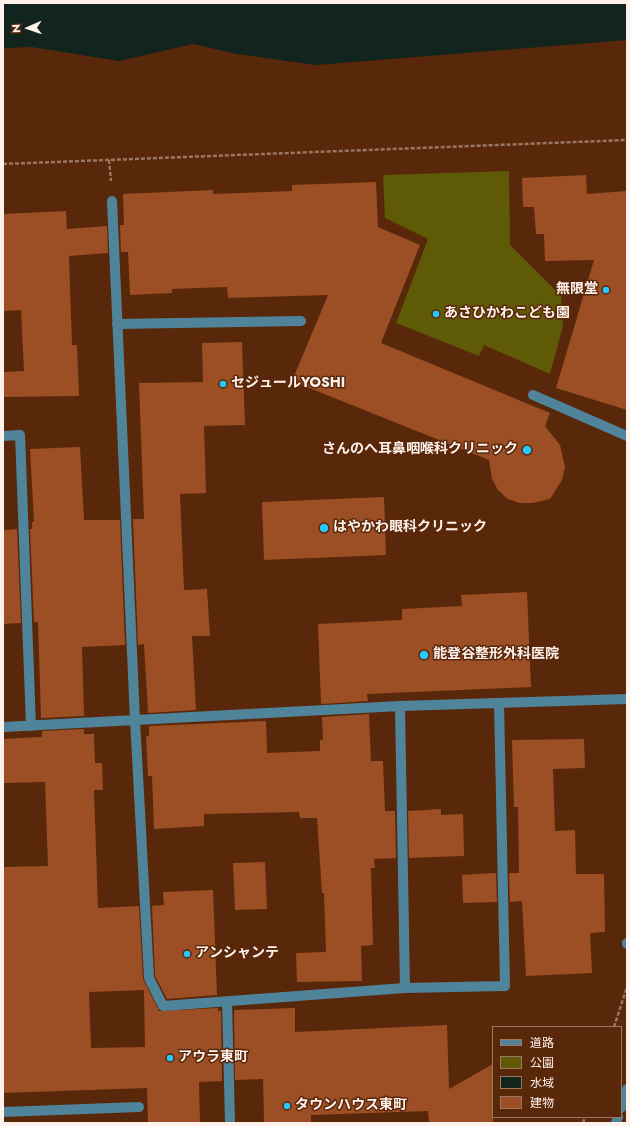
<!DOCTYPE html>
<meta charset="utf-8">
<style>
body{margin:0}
#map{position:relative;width:630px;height:1126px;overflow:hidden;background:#59270a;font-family:Jost,"Noto Sans JP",sans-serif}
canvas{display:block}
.frame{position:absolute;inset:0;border:4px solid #fff1eb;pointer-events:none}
.legend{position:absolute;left:492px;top:1026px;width:130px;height:92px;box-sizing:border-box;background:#59270a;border:1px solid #9b7864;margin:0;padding:5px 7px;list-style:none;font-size:12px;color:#fff1eb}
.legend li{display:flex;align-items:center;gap:8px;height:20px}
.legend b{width:20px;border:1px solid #9b7864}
.north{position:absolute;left:8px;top:8px;width:40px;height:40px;-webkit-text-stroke:3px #59270a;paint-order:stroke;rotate:268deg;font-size:11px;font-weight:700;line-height:16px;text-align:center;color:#fff1eb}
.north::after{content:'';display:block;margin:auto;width:14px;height:18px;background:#fff1eb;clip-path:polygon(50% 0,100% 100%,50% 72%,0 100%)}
</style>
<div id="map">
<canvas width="630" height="1126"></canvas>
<div class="frame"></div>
<ul class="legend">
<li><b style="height:5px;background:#50849a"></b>道路</li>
<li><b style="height:11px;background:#5e5a06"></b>公園</li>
<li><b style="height:11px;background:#11241d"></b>水域</li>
<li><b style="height:11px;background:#9c4f25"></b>建物</li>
</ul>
<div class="north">N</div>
</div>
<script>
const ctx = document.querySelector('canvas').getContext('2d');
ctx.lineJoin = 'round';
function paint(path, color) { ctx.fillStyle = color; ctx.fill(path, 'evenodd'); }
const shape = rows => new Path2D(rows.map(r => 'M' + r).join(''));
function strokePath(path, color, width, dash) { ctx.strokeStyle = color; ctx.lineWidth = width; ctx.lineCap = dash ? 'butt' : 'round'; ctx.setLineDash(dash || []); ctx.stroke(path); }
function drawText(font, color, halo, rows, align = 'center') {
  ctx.font = font + ' Jost,"Noto Sans JP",sans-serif'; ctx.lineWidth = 3; ctx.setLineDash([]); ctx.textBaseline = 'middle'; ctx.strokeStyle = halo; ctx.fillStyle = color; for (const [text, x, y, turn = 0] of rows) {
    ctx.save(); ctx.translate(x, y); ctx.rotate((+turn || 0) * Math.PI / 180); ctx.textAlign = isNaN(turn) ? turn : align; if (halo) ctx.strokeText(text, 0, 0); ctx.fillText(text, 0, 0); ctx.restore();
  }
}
const green = shape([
 [509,171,510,245,561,296,563,326,550,374,484,345,479,356,396,323,428,239,385,218,383,175]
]);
const water = shape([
 [3,3,627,3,627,40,316,65,237,54,193,44,119,61,32,47,3,48]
]);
const building = shape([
 [586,175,587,194,627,191,627,410,556,388,594,260,545,261,544,234,536,234,534,207,523,207,522,178],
 [376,182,378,227,420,245,381,343,550,413,545,426,560,445,565,467,562,480,550,499,533,503,520,503,508,499,498,490,492,479,489,460,292,381,328,295,228,298,227,287,172,289,172,293,130,295,128,252,121,252,120,225,124,225,123,194,213,190,213,194,292,191,292,185],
 [66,211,67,229,107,226,108,253,69,256,72,345,77,345,79,396,3,397,3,372,24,371,21,310,3,311,3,214],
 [242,342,245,425,204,426,206,493,180,494,184,590,207,589,210,636,192,636,196,710,148,713,144,644,138,645,133,519,144,519,139,383,203,382,202,343],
 [80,447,84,520,120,520,125,645,82,647,84,716,41,718,38,622,34,622,30,529,32,529,32,522,34,522,30,449],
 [384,497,386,555,264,560,262,502],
 [17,529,21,623,3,624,3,530],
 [527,592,531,687,367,694,368,701,321,704,318,624,402,620,402,609,462,606,461,595],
 [369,714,371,761,383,761,385,811,395,811,396,858,374,859,375,868,371,868,373,945,361,946,362,981,297,982,296,953,326,952,324,893,322,893,317,818,300,818,299,812,204,814,204,826,154,829,152,776,148,776,146,736,149,736,149,726,266,721,267,753,320,751,320,740,323,740,322,717],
 [84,729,84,734,94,734,95,763,102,763,103,790,94,790,98,908,139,906,143,979,159,1011,218,1008,218,1011,221,1011,222,1081,199,1082,200,1123,148,1123,147,1088,3,1093,3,867,48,866,45,782,3,783,3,739,42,737,42,731],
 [144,990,145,1047,91,1048,89,992],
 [584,739,585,768,553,769,555,831,575,830,576,874,604,874,605,932,590,933,592,973,526,976,522,901,510,902,509,873,519,873,518,807,514,807,512,740],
 [441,809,441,815,463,814,464,856,409,858,408,811],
 [265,862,267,909,235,910,233,863],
 [496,873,497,902,463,903,462,875],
 [213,890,217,995,167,999,155,976,152,906,164,905,163,892],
 [295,1008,295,1032,447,1025,449,1089,493,1064,493,1123,429,1123,428,1111,311,1115,311,1123,264,1123,263,1079,235,1080,234,1010]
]);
const path = shape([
 [109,160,111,181],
 [3,164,627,140],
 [614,1027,627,987],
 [583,1123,585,1117]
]);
const minor = shape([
 [112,201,135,720,149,978,163,1006,405,988,505,986,499,703],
 [117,324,301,321],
 [533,395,627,436],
 [3,436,20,435,31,726],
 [400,706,405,988],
 [3,727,400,706,627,699],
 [627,943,627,944],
 [227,1001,230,1123],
 [621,1108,627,1089],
 [3,1112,139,1107],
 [616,1123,618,1117]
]);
const markers = [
 [606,290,4,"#24c9fe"],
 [436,314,4,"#24c9fe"],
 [223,384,4,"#24c9fe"],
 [527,450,5,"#24c9fe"],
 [324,528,5,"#24c9fe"],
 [424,655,5,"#24c9fe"],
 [187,954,4,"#24c9fe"],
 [170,1058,4,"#24c9fe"],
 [287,1106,4,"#24c9fe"]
];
const poiNames = [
 ["無限堂",598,290,"right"],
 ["あさひかわこども園",444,314],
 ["セジュールYOSHI",231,384],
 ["さんのへ耳鼻咽喉科クリニック",518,450,"right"],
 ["はやかわ眼科クリニック",333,528],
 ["能登谷整形外科医院",433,655],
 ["アンシャンテ",195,954],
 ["アウラ東町",178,1058],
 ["タウンハウス東町",295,1106]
];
paint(green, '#5e5a06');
paint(water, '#11241d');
paint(building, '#9c4f25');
strokePath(path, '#9b7763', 2.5, [4, 2]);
strokePath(minor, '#50849a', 10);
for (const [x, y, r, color] of markers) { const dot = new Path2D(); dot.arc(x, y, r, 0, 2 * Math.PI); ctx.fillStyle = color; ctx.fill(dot); strokePath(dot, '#59270a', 1.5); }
drawText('bold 14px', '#fff1eb', '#59270a', poiNames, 'left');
</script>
